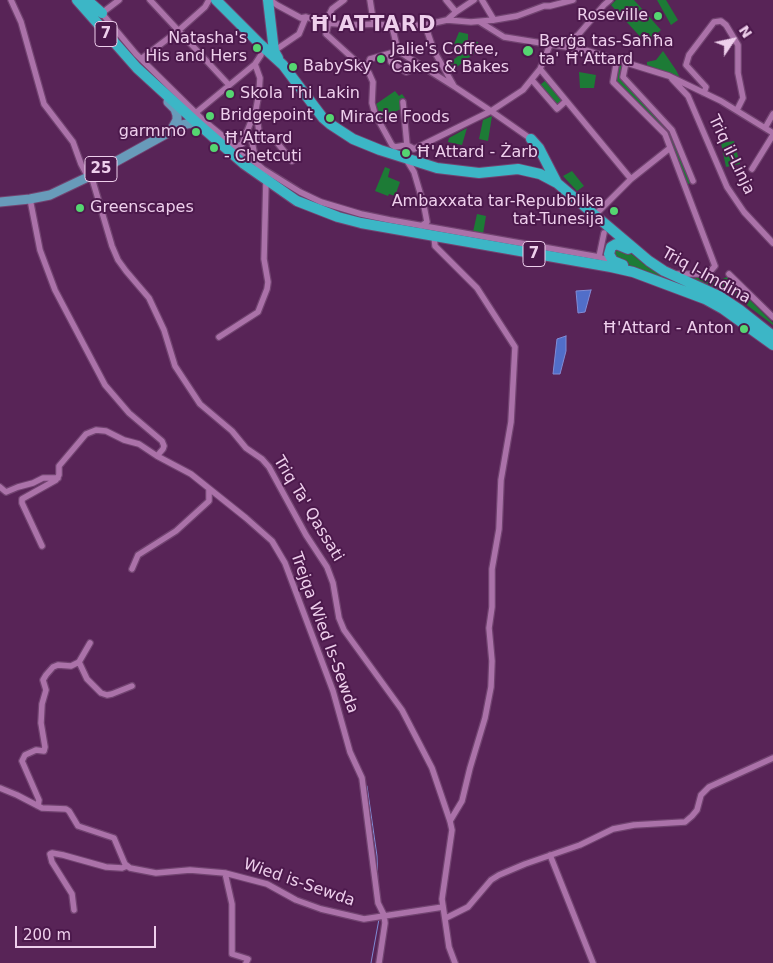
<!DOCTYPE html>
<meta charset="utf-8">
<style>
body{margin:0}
#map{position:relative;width:773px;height:963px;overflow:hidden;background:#582457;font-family:"DejaVu Sans",sans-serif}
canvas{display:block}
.north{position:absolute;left:708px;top:15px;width:50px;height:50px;-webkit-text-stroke:4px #4c194c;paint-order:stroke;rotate:56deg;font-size:14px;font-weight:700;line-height:20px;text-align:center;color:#eecfec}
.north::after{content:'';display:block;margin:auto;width:18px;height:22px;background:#eecfec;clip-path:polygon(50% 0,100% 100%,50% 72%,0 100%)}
.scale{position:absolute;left:15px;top:926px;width:141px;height:22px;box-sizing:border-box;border:2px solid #eecfec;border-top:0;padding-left:6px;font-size:15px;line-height:18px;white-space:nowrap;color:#eecfec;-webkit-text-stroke:4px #4c194c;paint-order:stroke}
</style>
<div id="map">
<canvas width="773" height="963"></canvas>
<div class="north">N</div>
<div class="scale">200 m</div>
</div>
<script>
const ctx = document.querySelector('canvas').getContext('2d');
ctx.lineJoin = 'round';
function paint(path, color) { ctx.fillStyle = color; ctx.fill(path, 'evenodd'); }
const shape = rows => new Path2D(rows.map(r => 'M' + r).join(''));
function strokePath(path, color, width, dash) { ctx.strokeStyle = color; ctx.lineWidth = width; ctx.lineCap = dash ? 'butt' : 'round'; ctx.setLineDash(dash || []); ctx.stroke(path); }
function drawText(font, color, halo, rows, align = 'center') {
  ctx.font = font + ' "DejaVu Sans",sans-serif'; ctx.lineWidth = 4; ctx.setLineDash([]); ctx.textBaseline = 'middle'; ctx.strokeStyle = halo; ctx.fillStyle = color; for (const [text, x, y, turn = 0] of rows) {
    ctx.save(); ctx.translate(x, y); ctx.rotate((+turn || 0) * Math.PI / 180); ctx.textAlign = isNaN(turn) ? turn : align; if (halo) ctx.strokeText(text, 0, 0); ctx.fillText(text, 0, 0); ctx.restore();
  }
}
const green = shape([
 [616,0,634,0,661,30,646,43,611,5],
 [657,0,666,0,678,20,671,25],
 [459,32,468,34,468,40,478,42,480,49,453,70,448,64,462,53,452,49],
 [663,51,676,70,680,78,647,65,647,62,656,60],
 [619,64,622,64,620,79,670,130,691,183,688,184,667,132,616,81],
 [579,72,596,75,594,88,580,88],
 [546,80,563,100,557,105,540,85],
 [395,91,399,96,402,94,405,98,400,102,401,109,381,118,376,104],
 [492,116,488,141,479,139,483,120],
 [467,128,462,145,448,142,449,138],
 [734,141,740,164,726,167,721,143],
 [385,167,390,169,388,177,400,182,395,196,389,194,388,196,375,191],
 [572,171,584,186,577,191,563,176],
 [477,214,486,216,483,234,473,232],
 [623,248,652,269,696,289,695,291,613,259,613,249],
 [687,276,722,279,727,277,773,323,773,325,731,293]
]);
const water = shape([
 [591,290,585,312,578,313,576,291,591,290],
 [566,336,566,351,560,374,553,374,557,339,566,336]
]);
const stream = shape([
 [367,786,377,856,378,885],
 [371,963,379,919]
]);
const street = shape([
 [11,0,21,22,44,104,73,142,81,164,88,177],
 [150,0,229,85],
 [270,0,277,5,301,18,306,17,325,23,354,25,376,24,392,26,425,25,447,20,471,22,494,20,517,16,544,6,550,6,573,0],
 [370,0,373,19,376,24],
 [446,0,456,12],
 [482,0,494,20],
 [100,11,136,54,203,120,263,169,300,192,321,202,361,214,390,220,599,257,611,261],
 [102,13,119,0],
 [447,20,456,12,474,0],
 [480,22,504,37,585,50,669,76,721,101,773,133],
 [325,23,328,26,326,34,369,73,373,82,372,103,375,114,392,145,395,147,407,145,414,149,491,111,523,90,540,69,550,45],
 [325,23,332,9,344,0],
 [425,25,434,51,454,86],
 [392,26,398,51],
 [557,44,568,42,578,35,604,5,610,0],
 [274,51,299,34,306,17],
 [141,59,178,31,205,7,209,0],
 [617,59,613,82,665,134,715,266,708,274,677,274],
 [626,62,623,77,672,130,693,181],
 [416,63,411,70,406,72,391,62,390,56,394,51,398,51,455,87,491,111,531,139],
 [366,69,370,59,391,53],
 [540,69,631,179],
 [672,79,688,96,727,187,744,212,773,243],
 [532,80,557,109,566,101],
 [704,93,706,87,686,65,689,55,714,22,721,21,726,25,738,45,738,73,743,98,737,110],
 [403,102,407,145],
 [256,109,260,140,275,140,292,161],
 [195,112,198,111,255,64,261,55,261,45],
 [765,128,773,114],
 [246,132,252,142,255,156],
 [236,147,242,144,256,109,259,93,260,78,255,64],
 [406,159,414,172,424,206,427,222,421,226],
 [752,169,773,135],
 [91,175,112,246,118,260,126,271,149,298,164,330,175,366,200,404,232,431,246,448,262,459,269,467,306,535,327,567,333,583,339,618,344,630,402,710,432,768,450,821,452,830,442,899,449,947,455,963],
 [30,199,40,250,55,290,105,385,129,413,162,441,164,446,163,449,157,456,191,474,246,518,272,541,285,563,333,691,350,752,362,778,378,903,384,915,385,923,379,963],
 [595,215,631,179,670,148],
 [434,236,435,246,477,288,515,347,511,422,501,480,499,529,492,569,492,607,489,628,492,661,491,687,485,718,470,768,462,801,450,821],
 [599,257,604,233],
 [729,274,773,317],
 [219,337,258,312,267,289,268,282,264,259,266,181],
 [0,487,6,492,18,487,33,483,43,478,58,478],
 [42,546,22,503,22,499,56,480,59,475,59,466,86,434,96,430,106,431,124,440,139,444,157,456],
 [132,569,138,555,176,531,209,501,209,490],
 [79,662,87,679,101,693,107,695,112,694,132,686],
 [0,788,17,795,42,808,66,809,69,811,78,826,114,838,125,864,130,868,156,873,190,870,225,873,267,884,296,900,321,909,364,919,443,907],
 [38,806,39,800,22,761,25,755,36,750,44,751,45,747,41,723,42,704,46,690,43,680,46,675,53,667,58,665,71,666,79,662,90,643],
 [550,855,593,963],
 [225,873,232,904,232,954,248,959,246,963],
 [74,910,72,894,52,862,50,854,52,853,63,855,106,867,122,868,127,866],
 [446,918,468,907,491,880,499,875,525,864,580,845,613,829,634,825,685,822,692,816,697,810,701,795,709,787,773,758]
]);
const primary = shape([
 [168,102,175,109,177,115,177,120,172,129],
 [0,202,30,199,50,195,88,177,182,125,196,122]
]);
const highway = shape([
 [77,0,137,68,196,122,244,164,297,201,338,217,361,223,611,267,633,272,705,299,723,309,773,345],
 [87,0,102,13],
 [216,0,261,45,283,65,323,118,330,124,353,139,380,150,437,168,479,173,518,169,540,174,557,183,649,261,664,271,719,296,740,310,773,336],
 [268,0,274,51,278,58],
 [531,139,539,148,557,183],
 [623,265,613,261,609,254,611,247,616,244,628,249]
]);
const markers = [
 [658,16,5,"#55d671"],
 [257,48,5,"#55d671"],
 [528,51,6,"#55d671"],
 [381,59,5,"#55d671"],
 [293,67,5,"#55d671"],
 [230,94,5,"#55d671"],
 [210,116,5,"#55d671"],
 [330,118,5,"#55d671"],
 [196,132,5,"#55d671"],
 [214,148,5,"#55d671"],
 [406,153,5,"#55d671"],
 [80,208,5,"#55d671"],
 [614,211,5,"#55d671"],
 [744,329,5,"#55d671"]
];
const shields = [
 [106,34,22],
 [101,169,32],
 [534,254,22]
];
const shieldNames = [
 ["7",106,34],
 ["25",101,169],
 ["7",534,254]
];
const poiNames = [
 ["Roseville",648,16,"right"],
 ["Natasha's",247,39,"right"],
 ["His and Hers",247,57,"right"],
 ["Berġa tas-Saħħa",539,42],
 ["ta' Ħ'Attard",539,60],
 ["Jalie's Coffee,",391,50],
 ["Cakes & Bakes",391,68],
 ["BabySky",303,67],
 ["Skola Thi Lakin",240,94],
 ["Bridgepoint",220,116],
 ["Miracle Foods",340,118],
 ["garmmo",186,132,"right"],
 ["Ħ'Attard",224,139],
 ["- Chetcuti",224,157],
 ["Ħ'Attard - Żarb",416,153],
 ["Ambaxxata tar-Repubblika",604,202,"right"],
 ["tat-Tunesija",604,220,"right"],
 ["Greenscapes",90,208],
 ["Ħ'Attard - Anton",734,329,"right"]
];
const streetNames = [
 ["Triq il-Linja",731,155,64],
 ["Triq l-Imdina",706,276,29],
 ["Triq Ta' Qassati",308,509,59],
 ["Trejqa Wied Is-Sewda",324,633,70],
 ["Wied is-Sewda",299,883,19]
];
const districtNames = [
 ["Ħ'ATTARD",373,26]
];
paint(green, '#1d7b36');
paint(water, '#516ec9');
strokePath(water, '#808bd4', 1);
strokePath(stream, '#808bd4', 1);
strokePath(street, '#714370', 8);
strokePath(primary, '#714370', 11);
strokePath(highway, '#714370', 12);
strokePath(street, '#ab72a9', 5.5);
strokePath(primary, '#689bba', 9);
strokePath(highway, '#3cb6c6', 10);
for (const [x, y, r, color] of markers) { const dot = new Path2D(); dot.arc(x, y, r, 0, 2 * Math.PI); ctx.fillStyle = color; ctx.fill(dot); strokePath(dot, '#4c194c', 2); }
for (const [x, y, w] of shields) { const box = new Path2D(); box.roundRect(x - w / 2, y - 12.5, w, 25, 4); ctx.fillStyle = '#4c194c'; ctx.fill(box); strokePath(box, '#eecfec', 1); }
drawText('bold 15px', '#eecfec', null, shieldNames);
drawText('16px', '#eecfec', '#4c194c', poiNames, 'left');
drawText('16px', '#eecfec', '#4c194c', streetNames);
ctx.letterSpacing = '1px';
drawText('bold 21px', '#eecfec', '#4c194c', districtNames);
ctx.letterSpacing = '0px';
</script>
